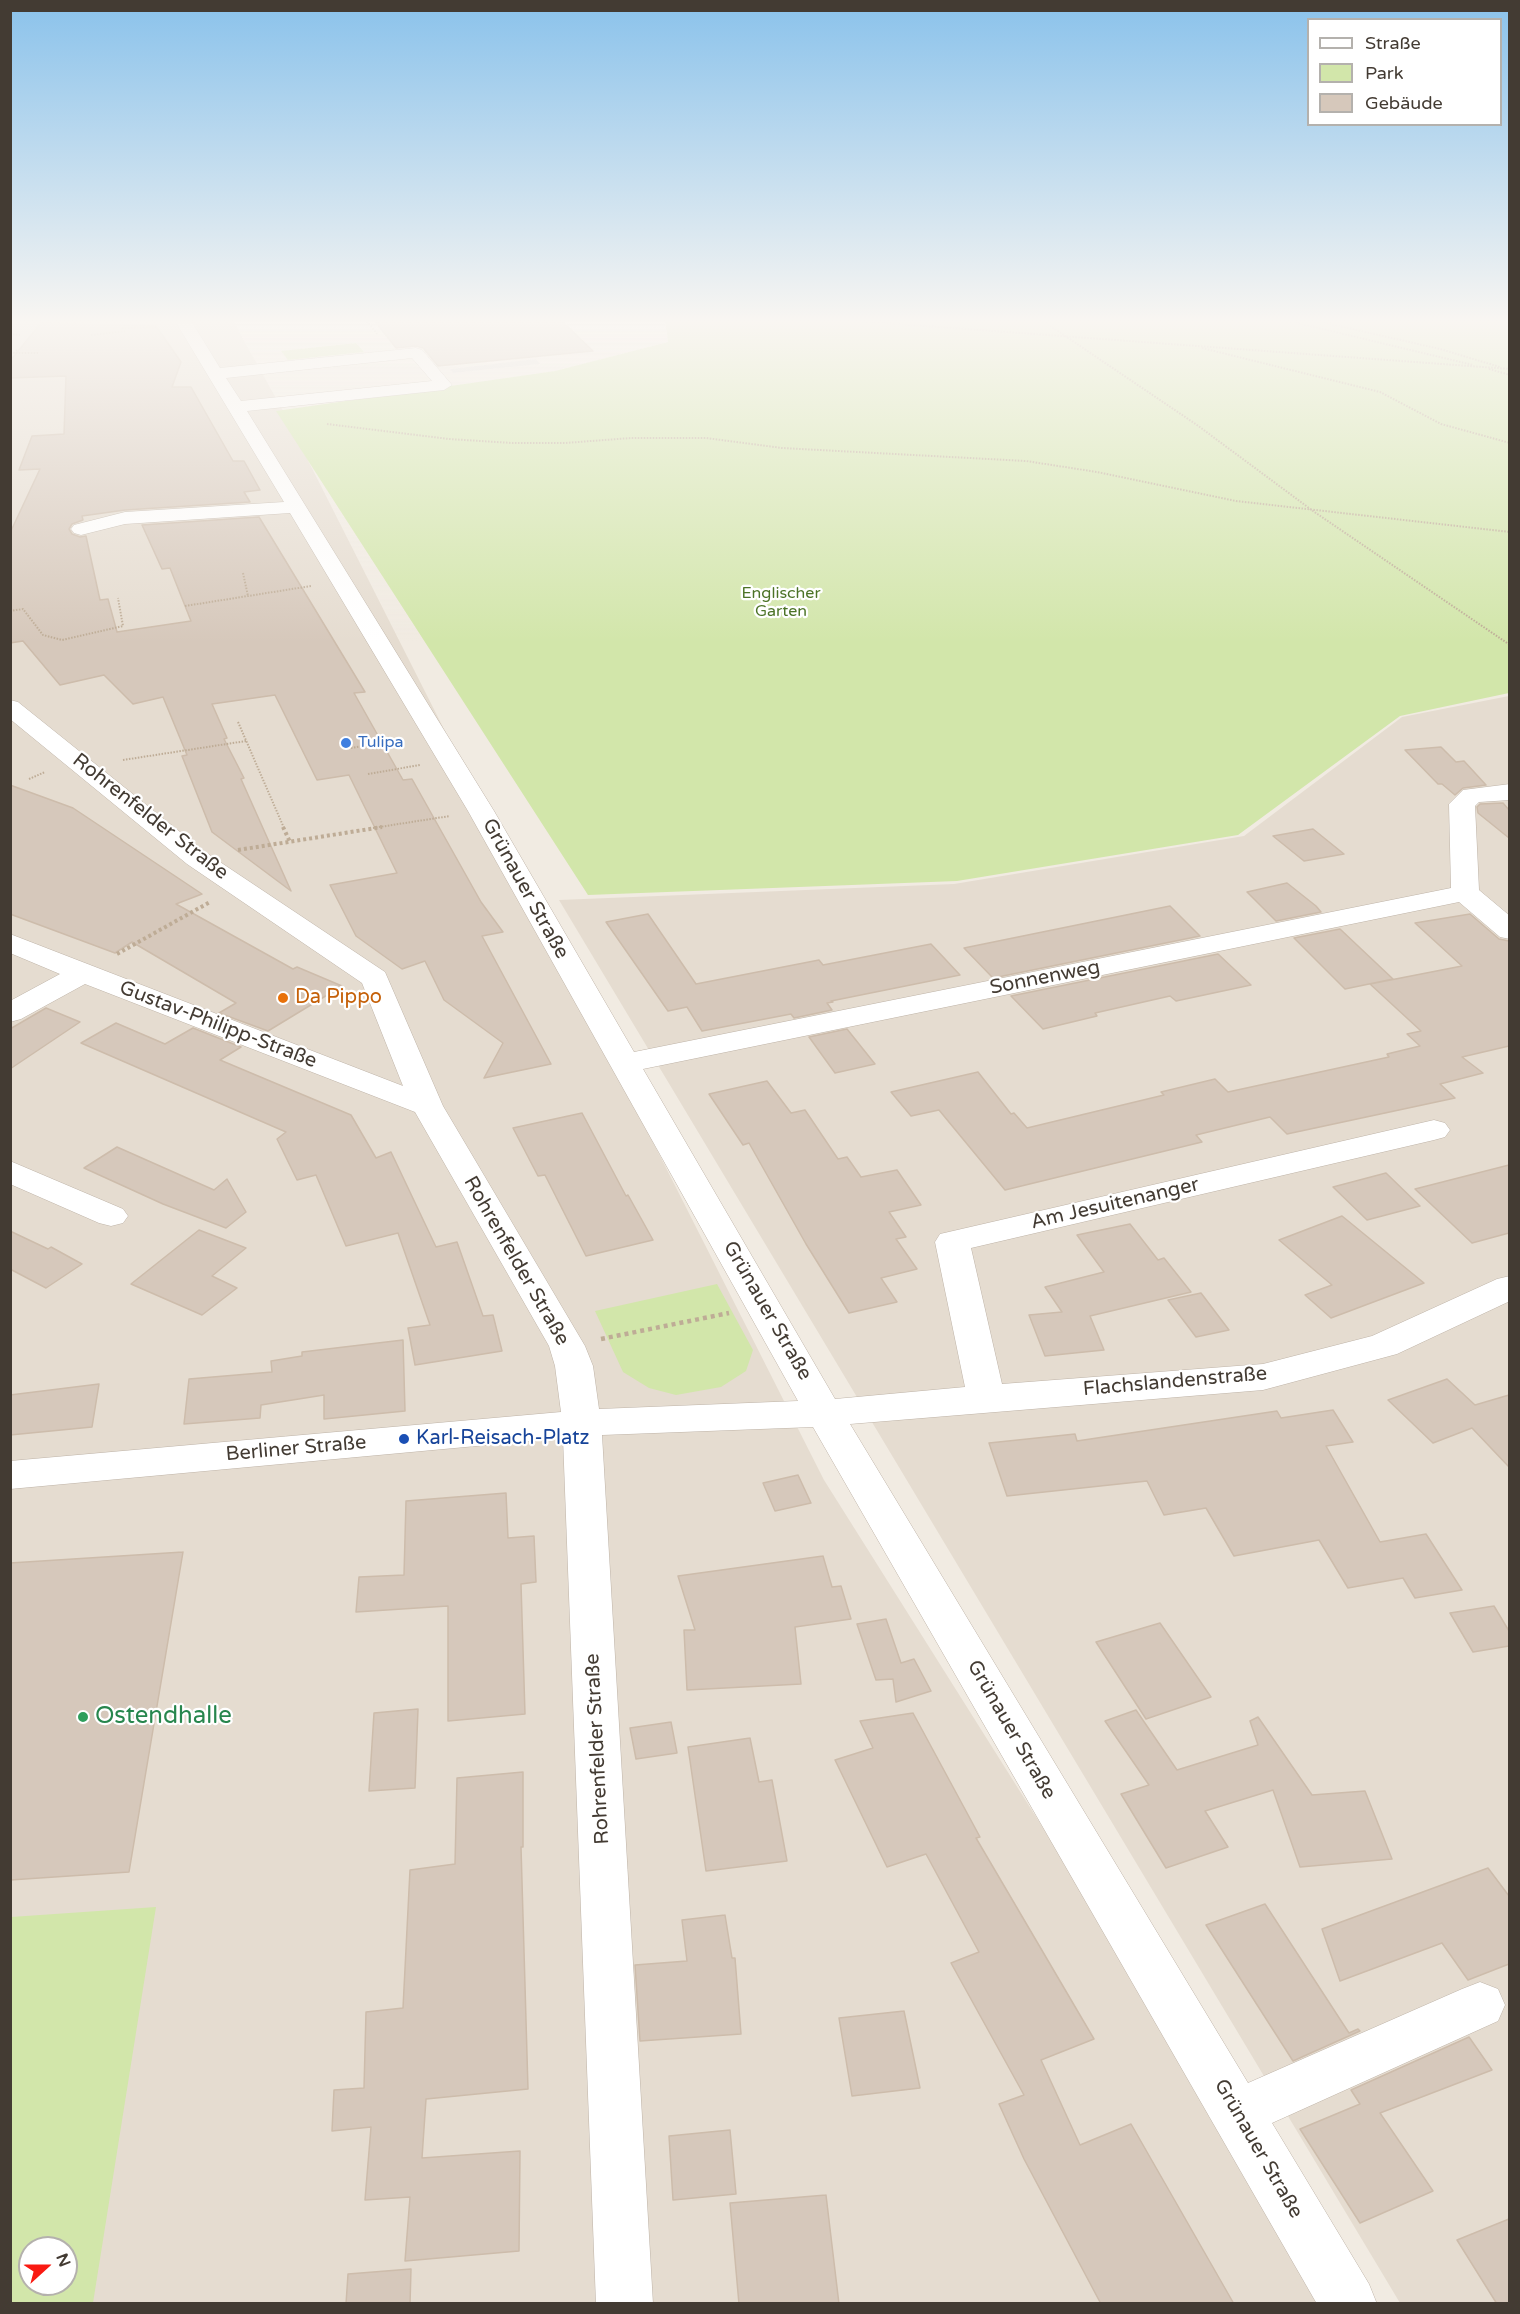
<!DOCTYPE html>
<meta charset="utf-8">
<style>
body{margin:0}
#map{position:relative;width:1520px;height:2314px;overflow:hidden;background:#f1ebe2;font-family:"Varela Round",sans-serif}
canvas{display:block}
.frame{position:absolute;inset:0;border:12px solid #433b33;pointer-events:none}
.legend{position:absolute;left:1307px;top:18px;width:195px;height:108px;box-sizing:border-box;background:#fff;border:2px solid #b4b1ad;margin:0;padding:8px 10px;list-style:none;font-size:18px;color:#433b33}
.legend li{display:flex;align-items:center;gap:12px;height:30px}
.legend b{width:30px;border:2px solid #b4b1ad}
.north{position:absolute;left:18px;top:2236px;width:60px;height:60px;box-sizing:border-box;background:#fff;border:2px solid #b4b1ad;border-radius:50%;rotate:69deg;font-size:16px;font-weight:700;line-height:24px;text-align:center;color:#433b33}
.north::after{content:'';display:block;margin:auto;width:21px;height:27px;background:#f91a12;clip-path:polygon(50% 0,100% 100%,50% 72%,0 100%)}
</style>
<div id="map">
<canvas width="1520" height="2314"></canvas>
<div class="frame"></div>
<ul class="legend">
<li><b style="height:8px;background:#fff"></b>Straße</li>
<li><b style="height:16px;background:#d2e6aa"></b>Park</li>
<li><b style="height:16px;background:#d6c8bb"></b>Gebäude</li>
</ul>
<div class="north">N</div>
</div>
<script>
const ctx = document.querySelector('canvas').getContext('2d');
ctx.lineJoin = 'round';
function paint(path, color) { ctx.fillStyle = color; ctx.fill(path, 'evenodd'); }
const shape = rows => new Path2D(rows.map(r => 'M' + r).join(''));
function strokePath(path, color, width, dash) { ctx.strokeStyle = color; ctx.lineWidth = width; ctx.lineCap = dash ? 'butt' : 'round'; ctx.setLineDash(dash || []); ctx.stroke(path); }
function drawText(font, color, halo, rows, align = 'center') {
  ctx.font = font + ' "Varela Round",sans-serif'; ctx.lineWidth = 4.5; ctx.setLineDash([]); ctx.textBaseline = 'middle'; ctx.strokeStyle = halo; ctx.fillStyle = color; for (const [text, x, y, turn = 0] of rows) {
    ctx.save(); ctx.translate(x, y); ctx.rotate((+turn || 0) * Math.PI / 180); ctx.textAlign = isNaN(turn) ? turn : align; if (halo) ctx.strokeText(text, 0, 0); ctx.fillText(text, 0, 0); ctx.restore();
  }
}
const residential = shape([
 [11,319,232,319,282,409,824,1480,1342,2303,11,2304],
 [30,2248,66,2248,66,2284,30,2284],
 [1509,696,1509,2303,1400,2303,559,900,954,884,1244,836,1402,717]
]);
const green = shape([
 [665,319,1509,319,1509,693,1400,716,1238,835,957,881,588,895,276,411,555,371,668,342],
 [356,343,364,352,288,360,281,351],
 [717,1284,753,1350,746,1371,721,1387,676,1395,649,1388,623,1372,595,1311],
 [156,1907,93,2303,11,2303,11,1917],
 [30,2248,66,2248,66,2284,30,2284]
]);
const parking = shape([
 [536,359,540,364,453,373,450,369]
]);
const building = shape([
 [373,319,560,319,593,351,438,366,423,348,416,346,396,348,373,319],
 [41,323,156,326,181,362,172,387,191,387,233,461,244,461,260,490,244,492,250,502,125,510,82,516,83,520,72,524,69,529,72,534,80,537,86,536,100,600,108,599,117,632,191,621,170,568,162,569,142,525,259,517,365,692,354,693,403,780,412,779,481,902,503,932,482,936,551,1064,484,1078,503,1043,444,1000,425,961,402,969,356,936,330,885,397,873,349,775,317,780,275,695,212,704,227,738,224,739,244,778,241,779,291,891,212,832,182,756,187,755,163,697,133,704,104,675,60,685,23,641,10,643,10,533,40,469,19,470,32,436,64,434,66,376,10,378,10,361,41,323],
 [1441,747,1456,762,1464,761,1486,785,1463,788,1455,795,1442,784,1438,784,1405,750,1441,747],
 [10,785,73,808,202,894,176,904,293,969,297,967,342,986,268,1031,219,1013,236,1003,132,942,115,953,10,914,10,785],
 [1503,803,1509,810,1509,838,1478,813,1477,807,1480,804,1503,803],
 [1313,829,1344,854,1304,861,1273,836,1313,829],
 [1287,883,1316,906,1321,912,1276,921,1247,892,1287,883],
 [1170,906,1200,936,993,978,964,948,1170,906],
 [648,914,696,984,819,960,823,965,931,944,960,975,831,1001,833,1002,827,1003,832,1010,794,1018,791,1014,702,1031,687,1007,668,1011,606,922,648,914],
 [1470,914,1499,939,1509,941,1509,1046,1462,1057,1483,1073,1440,1084,1455,1098,1287,1134,1270,1117,1196,1135,1202,1142,1005,1190,939,1110,911,1116,891,1092,978,1072,1011,1114,1014,1113,1027,1128,1164,1095,1161,1092,1215,1079,1228,1092,1389,1057,1387,1054,1420,1046,1407,1034,1421,1031,1370,984,1462,966,1415,923,1470,914],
 [1340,929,1393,979,1345,989,1294,938,1340,929],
 [1218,954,1251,985,1176,1001,1170,996,1095,1013,1097,1016,1043,1029,1011,996,1218,954],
 [46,1008,80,1022,10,1069,10,1029,46,1008],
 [116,1023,165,1044,193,1028,241,1047,220,1060,351,1115,376,1158,391,1152,436,1247,457,1242,483,1316,493,1315,502,1351,415,1365,408,1328,430,1325,398,1233,346,1246,316,1175,297,1180,277,1139,286,1132,81,1043,116,1023],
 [847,1029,875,1064,835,1073,809,1037,847,1029],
 [767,1081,791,1113,805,1110,838,1159,847,1157,861,1177,897,1170,921,1205,889,1212,906,1237,896,1239,917,1269,881,1278,897,1302,849,1313,806,1244,749,1143,743,1145,709,1094,767,1081],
 [582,1113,626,1196,628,1195,653,1240,586,1256,545,1175,538,1176,513,1128,582,1113],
 [117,1147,214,1190,227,1179,246,1212,226,1228,163,1204,84,1168,117,1147],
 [1509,1165,1509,1233,1472,1243,1415,1189,1509,1165],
 [1386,1173,1420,1206,1367,1220,1333,1187,1386,1173],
 [1342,1216,1424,1283,1331,1318,1305,1295,1332,1285,1279,1240,1342,1216],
 [1130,1224,1158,1260,1164,1258,1191,1292,1090,1316,1104,1350,1045,1356,1029,1315,1062,1312,1045,1287,1104,1272,1077,1235,1130,1224],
 [199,1230,246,1248,212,1276,237,1288,202,1315,131,1284,199,1230],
 [10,1231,48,1249,51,1247,82,1264,46,1288,10,1269,10,1231],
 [1201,1293,1229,1330,1196,1337,1168,1300,1201,1293],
 [403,1340,405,1411,324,1419,324,1395,261,1405,260,1418,184,1424,189,1379,272,1372,271,1361,302,1356,302,1352,403,1340],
 [1447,1379,1475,1405,1509,1395,1509,1467,1472,1428,1433,1443,1388,1400,1447,1379],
 [99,1384,92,1427,10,1435,10,1395,99,1384],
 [1333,1410,1353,1442,1326,1446,1380,1542,1426,1534,1462,1590,1415,1598,1403,1578,1348,1588,1319,1540,1234,1556,1206,1508,1164,1515,1147,1481,1007,1496,989,1443,1075,1434,1077,1441,1277,1411,1281,1418,1333,1410],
 [798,1475,811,1503,775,1511,763,1483,798,1475],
 [506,1493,508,1538,534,1536,536,1582,521,1584,525,1714,448,1721,448,1606,356,1612,359,1577,404,1575,406,1501,506,1493],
 [183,1552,129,1872,10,1880,10,1563,183,1552],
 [823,1556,832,1587,841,1586,851,1619,795,1627,801,1684,687,1690,684,1630,695,1630,678,1576,823,1556],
 [1494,1606,1509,1631,1509,1646,1473,1652,1450,1613,1494,1606],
 [886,1619,901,1663,914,1659,931,1691,896,1702,893,1679,876,1680,857,1624,886,1619],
 [1160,1623,1211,1697,1146,1719,1096,1642,1160,1623],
 [418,1709,415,1788,369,1791,374,1713,418,1709],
 [1136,1710,1177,1770,1258,1745,1250,1721,1258,1717,1312,1795,1365,1791,1392,1859,1300,1867,1273,1790,1205,1811,1228,1847,1166,1868,1121,1794,1149,1785,1105,1721,1136,1710],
 [913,1713,980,1837,976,1838,1094,2039,1041,2060,1080,2145,1131,2124,1234,2304,1101,2304,1024,2159,999,2104,1024,2095,951,1963,979,1952,926,1854,887,1867,835,1760,873,1748,860,1721,913,1713],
 [671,1722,677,1753,636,1759,630,1728,671,1722],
 [750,1738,759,1782,772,1780,787,1861,706,1871,688,1747,750,1738],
 [523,1772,523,1847,521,1847,528,2089,426,2099,422,2158,520,2151,519,2251,405,2261,410,2197,365,2200,371,2127,332,2131,334,2090,364,2088,366,2012,403,2008,410,1870,455,1864,457,1778,523,1772],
 [1488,1868,1509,1896,1509,1964,1468,1980,1442,1943,1340,1981,1322,1929,1488,1868],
 [1265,1904,1349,2033,1358,2029,1360,2031,1293,2061,1206,1925,1265,1904],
 [725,1915,732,1958,735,1958,741,2034,640,2041,635,1965,687,1961,682,1920,725,1915],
 [904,2011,920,2088,852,2096,839,2018,904,2011],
 [1469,2037,1492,2070,1380,2113,1433,2191,1360,2223,1300,2129,1360,2104,1351,2090,1469,2037],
 [730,2130,736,2194,673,2200,669,2136,730,2130],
 [826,2195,839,2304,739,2304,730,2203,826,2195],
 [1509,2219,1509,2304,1497,2304,1457,2240,1509,2219],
 [411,2269,410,2304,346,2304,348,2274,411,2269]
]);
const pathFar2 = shape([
 [365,319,377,334],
 [830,319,1510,369],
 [1040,319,1197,425,1313,511,1510,645],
 [1281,319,1473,365],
 [1309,319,1440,349,1500,367],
 [122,328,157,327],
 [10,334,20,335],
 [91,335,126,331],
 [1202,348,1380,392,1441,424,1510,443],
 [17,350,14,353,38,353],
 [1489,369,1510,375],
 [327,424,449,439,512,443,565,443,631,438,706,438,782,448,1026,461,1097,472,1236,501,1510,532],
 [243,573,248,596],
 [185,606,311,586],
 [10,611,23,609,43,635,62,640,123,626,118,598],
 [238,722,284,828],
 [351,748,404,739],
 [123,760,246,741],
 [368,774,420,765],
 [29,779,45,772],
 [373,828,450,816]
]);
const pathFar1 = shape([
 [283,827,290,842],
 [238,850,382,827],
 [117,954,210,902]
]);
const path = shape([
 [601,1339,729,1313]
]);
const minor = shape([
 [174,319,190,319,220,368,416,348,422,350,452,385,444,390,247,411,494,811,634,1052,1451,888,1449,804,1463,790,1510,784,1510,800,1479,802,1475,806,1479,890,1510,916,1510,939,1500,937,1459,902,643,1069,835,1399,965,1387,935,1242,940,1234,1434,1120,1445,1123,1450,1130,1445,1137,1434,1140,971,1248,1002,1384,1263,1364,1372,1336,1497,1279,1510,1276,1510,1301,1397,1354,1263,1390,850,1424,1248,2083,1462,1989,1480,1982,1498,1989,1505,2005,1498,2021,1272,2123,1369,2284,1377,2304,1317,2304,813,1427,602,1435,653,2304,596,2304,563,1438,10,1489,10,1461,561,1412,555,1366,549,1346,415,1112,85,984,21,1019,10,1022,10,1001,60,974,10,953,10,934,403,1086,362,983,187,864,10,719,10,700,18,702,205,852,385,972,443,1106,585,1346,593,1366,599,1409,798,1401,468,811,290,513,125,524,81,535,74,533,71,529,74,525,125,512,284,502,174,319],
 [412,358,432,381,241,401,226,378,412,358],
 [10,1161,123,1209,128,1216,123,1223,111,1226,99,1223,10,1184,10,1161]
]);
const markers = [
 [346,743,6,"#3f7fe0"],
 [283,998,6,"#e8710a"],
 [404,1439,6,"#1a4fb4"],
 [83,1717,6,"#2e9e5b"]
];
const farParknames = [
 ["Englischer",781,594],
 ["Garten",781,612]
];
const farShopnames = [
 ["Tulipa",358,743]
];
const streetNames = [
 ["Rohrenfelder Straße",150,817,38],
 ["Grünauer Straße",525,889,61],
 ["Sonnenweg",1045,978,-11],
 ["Gustav-Philipp-Straße",218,1025,21],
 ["Am Jesuitenanger",1115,1204,-13],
 ["Rohrenfelder Straße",516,1261,60],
 ["Grünauer Straße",767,1311,60],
 ["Flachslandenstraße",1175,1382,-5],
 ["Berliner Straße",296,1449,-5],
 ["Grünauer Straße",1011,1730,60],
 ["Rohrenfelder Straße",598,1749,-93],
 ["Grünauer Straße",1258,2149,60]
];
const foodNames = [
 ["Da Pippo",295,998]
];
const transitNames = [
 ["Karl-Reisach-Platz",416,1439]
];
const nearLeisurenames = [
 ["Ostendhalle",95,1717]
];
paint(residential, '#e5dcd0');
paint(green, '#d2e6aa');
paint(parking, '#e1dedb');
paint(building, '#d6c8bb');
strokePath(building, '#cdbcab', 1.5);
strokePath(minor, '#bfb4a8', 1);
strokePath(pathFar2, '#beac96', 2, [1.5, 1.5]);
strokePath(pathFar1, '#beac96', 4, [3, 3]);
strokePath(path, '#beac96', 4.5, [4, 4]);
paint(minor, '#fff');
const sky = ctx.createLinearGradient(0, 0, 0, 643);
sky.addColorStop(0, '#8ac2eb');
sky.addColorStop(0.5, '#f9f6f2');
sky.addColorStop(1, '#f9f6f200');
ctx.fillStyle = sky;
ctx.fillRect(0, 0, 1520, 643);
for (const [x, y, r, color] of markers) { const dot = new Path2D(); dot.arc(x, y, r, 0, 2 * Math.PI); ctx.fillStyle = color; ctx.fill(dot); strokePath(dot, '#fff', 2); }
drawText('16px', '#4c7327', '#fff', farParknames);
drawText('16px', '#366cbe', '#fff', farShopnames, 'left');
drawText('20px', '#433b33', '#fff', streetNames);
drawText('20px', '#c56008', '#fff', foodNames, 'left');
drawText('20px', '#164399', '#fff', transitNames, 'left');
drawText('24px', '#27864d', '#fff', nearLeisurenames, 'left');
</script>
